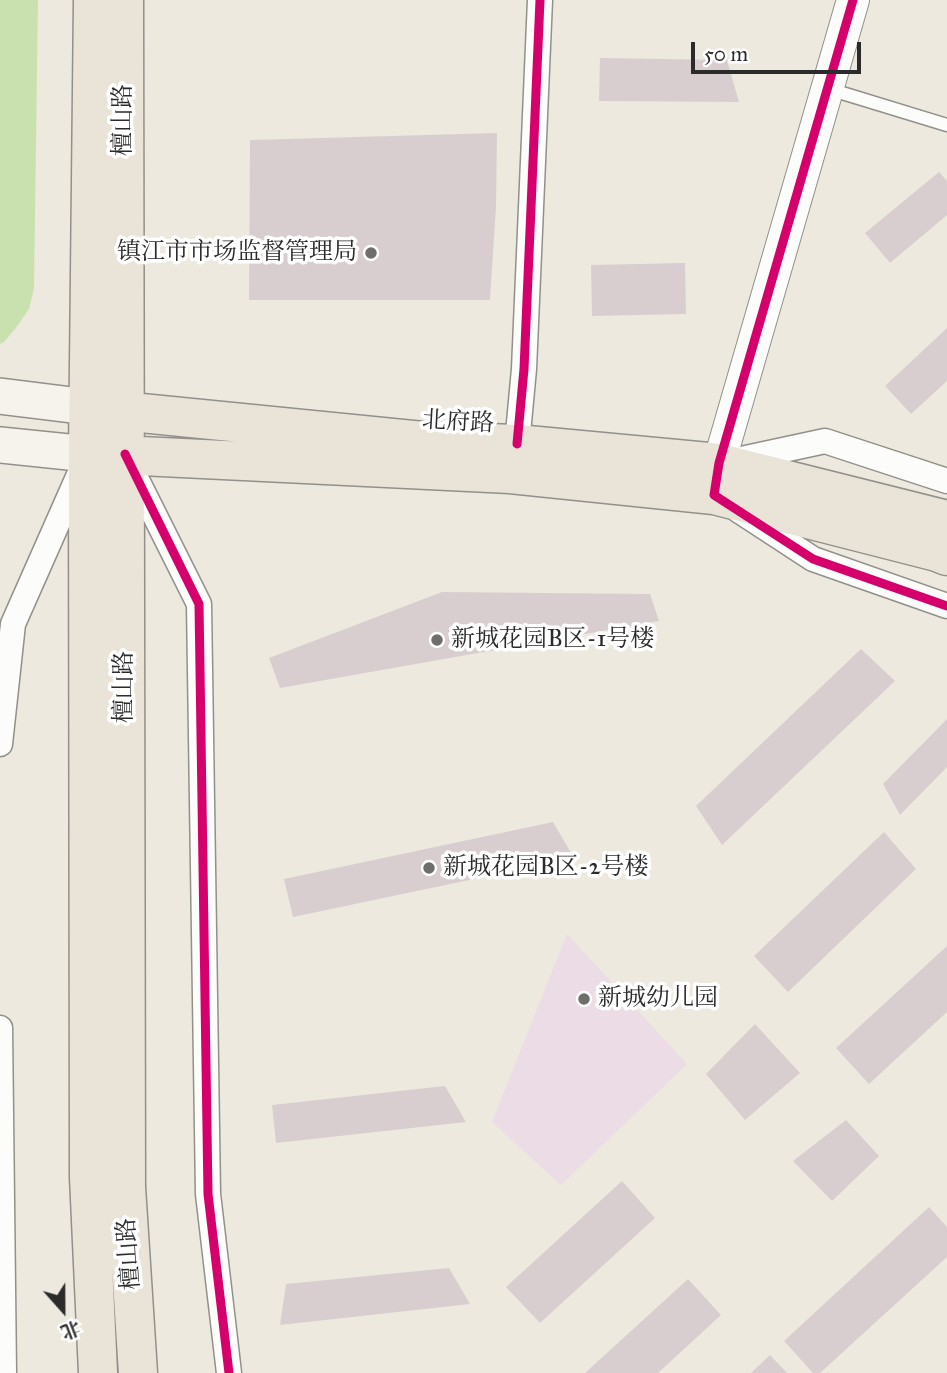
<!DOCTYPE html>
<meta charset="utf-8">
<style>
body{margin:0}
#map{position:relative;width:947px;height:1373px;overflow:hidden;background:#ede9de;font-family:"IM FELL Great Primer","Noto Serif SC",serif}
canvas{display:block}
.north{position:absolute;left:28px;top:1275px;width:70px;height:70px;-webkit-text-stroke:5px #fff;paint-order:stroke;rotate:159deg;font-size:19px;font-weight:700;line-height:28px;text-align:center;color:#2b2b2b}
.north::after{content:'';display:block;margin:auto;width:24px;height:32px;background:#2b2b2b;clip-path:polygon(50% 0,100% 100%,50% 72%,0 100%)}
.scale{position:absolute;left:691px;top:42px;width:170px;height:32px;box-sizing:border-box;border:4px solid #2b2b2b;border-top:0;padding-left:9px;font-size:21px;line-height:24px;white-space:nowrap;color:#2b2b2b;-webkit-text-stroke:5px #fff;paint-order:stroke}
</style>
<div id="map">
<canvas width="947" height="1373"></canvas>
<div class="north">北</div>
<div class="scale">50 m</div>
</div>
<script>
const ctx = document.querySelector('canvas').getContext('2d');
ctx.lineJoin = 'round';
function paint(path, color) { ctx.fillStyle = color; ctx.fill(path, 'evenodd'); }
const shape = rows => new Path2D(rows.map(r => 'M' + r).join(''));
function strokePath(path, color, width, dash) { ctx.strokeStyle = color; ctx.lineWidth = width; ctx.lineCap = dash ? 'butt' : 'round'; ctx.setLineDash(dash || []); ctx.stroke(path); }
function drawText(font, color, halo, rows, align = 'center') {
  ctx.font = font + ' "IM FELL Great Primer","Noto Serif SC",serif'; ctx.lineWidth = 7; ctx.setLineDash([]); ctx.textBaseline = 'middle'; ctx.strokeStyle = halo; ctx.fillStyle = color; for (const [text, x, y, turn = 0] of rows) {
    ctx.save(); ctx.translate(x, y); ctx.rotate((+turn || 0) * Math.PI / 180); ctx.textAlign = isNaN(turn) ? turn : align; if (halo) ctx.strokeText(text, 0, 0); ctx.fillText(text, 0, 0); ctx.restore();
  }
}
const built = shape([
 [567,934,687,1064,561,1185,492,1122]
]);
const green = shape([
 [0,0,38,0,34,288,29,309,15,329,4,342,0,344]
]);
const building = shape([
 [600,58,727,60,739,102,599,101],
 [497,133,496,207,490,300,249,300,250,140],
 [939,172,947,181,947,215,890,263,865,233],
 [685,263,686,314,592,316,591,265],
 [947,328,947,381,911,414,885,386],
 [442,592,650,594,659,621,280,688,269,658],
 [861,649,895,681,722,845,696,806],
 [947,719,947,767,900,815,883,784],
 [553,822,574,858,293,917,284,879],
 [884,832,916,869,788,992,754,956],
 [947,946,947,1012,869,1084,836,1048],
 [755,1024,800,1073,745,1120,706,1074],
 [445,1086,466,1122,276,1143,272,1105],
 [846,1120,879,1156,832,1201,793,1161],
 [622,1181,655,1218,540,1323,506,1287],
 [929,1207,947,1227,947,1257,820,1373,813,1373,784,1341],
 [449,1268,470,1304,280,1325,286,1284],
 [688,1279,721,1315,658,1373,585,1373],
 [770,1355,787,1373,751,1373]
]);
const service = shape([
 [829,89,947,125]
]);
const minor = shape([
 [517,444,524,369,540,0],
 [732,461,825,441,947,481],
 [129,464,199,604,208,1194,229,1373],
 [738,510,813,559,947,606],
 [0,744,13,624,82,468],
 [0,1028,4,1373]
]);
const tertiary = shape([
 [715,487,719,463,853,0]
]);
const secondary = shape([
 [0,396,88,407],
 [0,445,88,454]
]);
const primary = shape([
 [93,0,88,454,89,1177,98,1373],
 [124,0,126,1187,138,1373],
 [101,409,423,441,517,444,719,463,947,520],
 [100,454,510,474,714,495,937,552,947,556]
]);
const cycleway = shape([
 [853,0,719,463,714,495,813,559,947,606],
 [517,444,524,369,540,0],
 [125,454,199,604,208,1194,229,1373]
]);
const markers = [
 [371,253,7,"#6f6e6a"],
 [437,640,7,"#6f6e6a"],
 [429,868,7,"#6f6e6a"],
 [584,999,7,"#6f6e6a"]
];
const streetNames = [
 ["檀山路",124,120,-90],
 ["北府路",458,423,3],
 ["檀山路",125,687,-90],
 ["檀山路",130,1254,-94]
];
const poiNames = [
 ["镇江市市场监督管理局",357,253,"right"],
 ["新城花园B区-1号楼",451,640],
 ["新城花园B区-2号楼",443,868],
 ["新城幼儿园",598,999]
];
paint(built, '#ebdce6');
paint(green, '#c9e1af');
paint(building, '#d9cecf');
strokePath(service, '#92908a', 15);
strokePath(minor, '#92908a', 27);
strokePath(tertiary, '#92908a', 34);
strokePath(secondary, '#92908a', 38);
strokePath(primary, '#92908a', 41);
strokePath(service, '#fcfcfa', 12);
strokePath(minor, '#fcfcfa', 24);
strokePath(tertiary, '#fcfcfa', 32);
strokePath(secondary, '#f6f2ec', 35);
strokePath(primary, '#eae3d7', 38);
strokePath(cycleway, '#d6006c', 9);
for (const [x, y, r, color] of markers) { const dot = new Path2D(); dot.arc(x, y, r, 0, 2 * Math.PI); ctx.fillStyle = color; ctx.fill(dot); strokePath(dot, '#fff', 2.5); }
drawText('24px', '#2b2b2b', '#fff', streetNames);
drawText('24px', '#2b2b2b', '#fff', poiNames, 'left');
</script>
